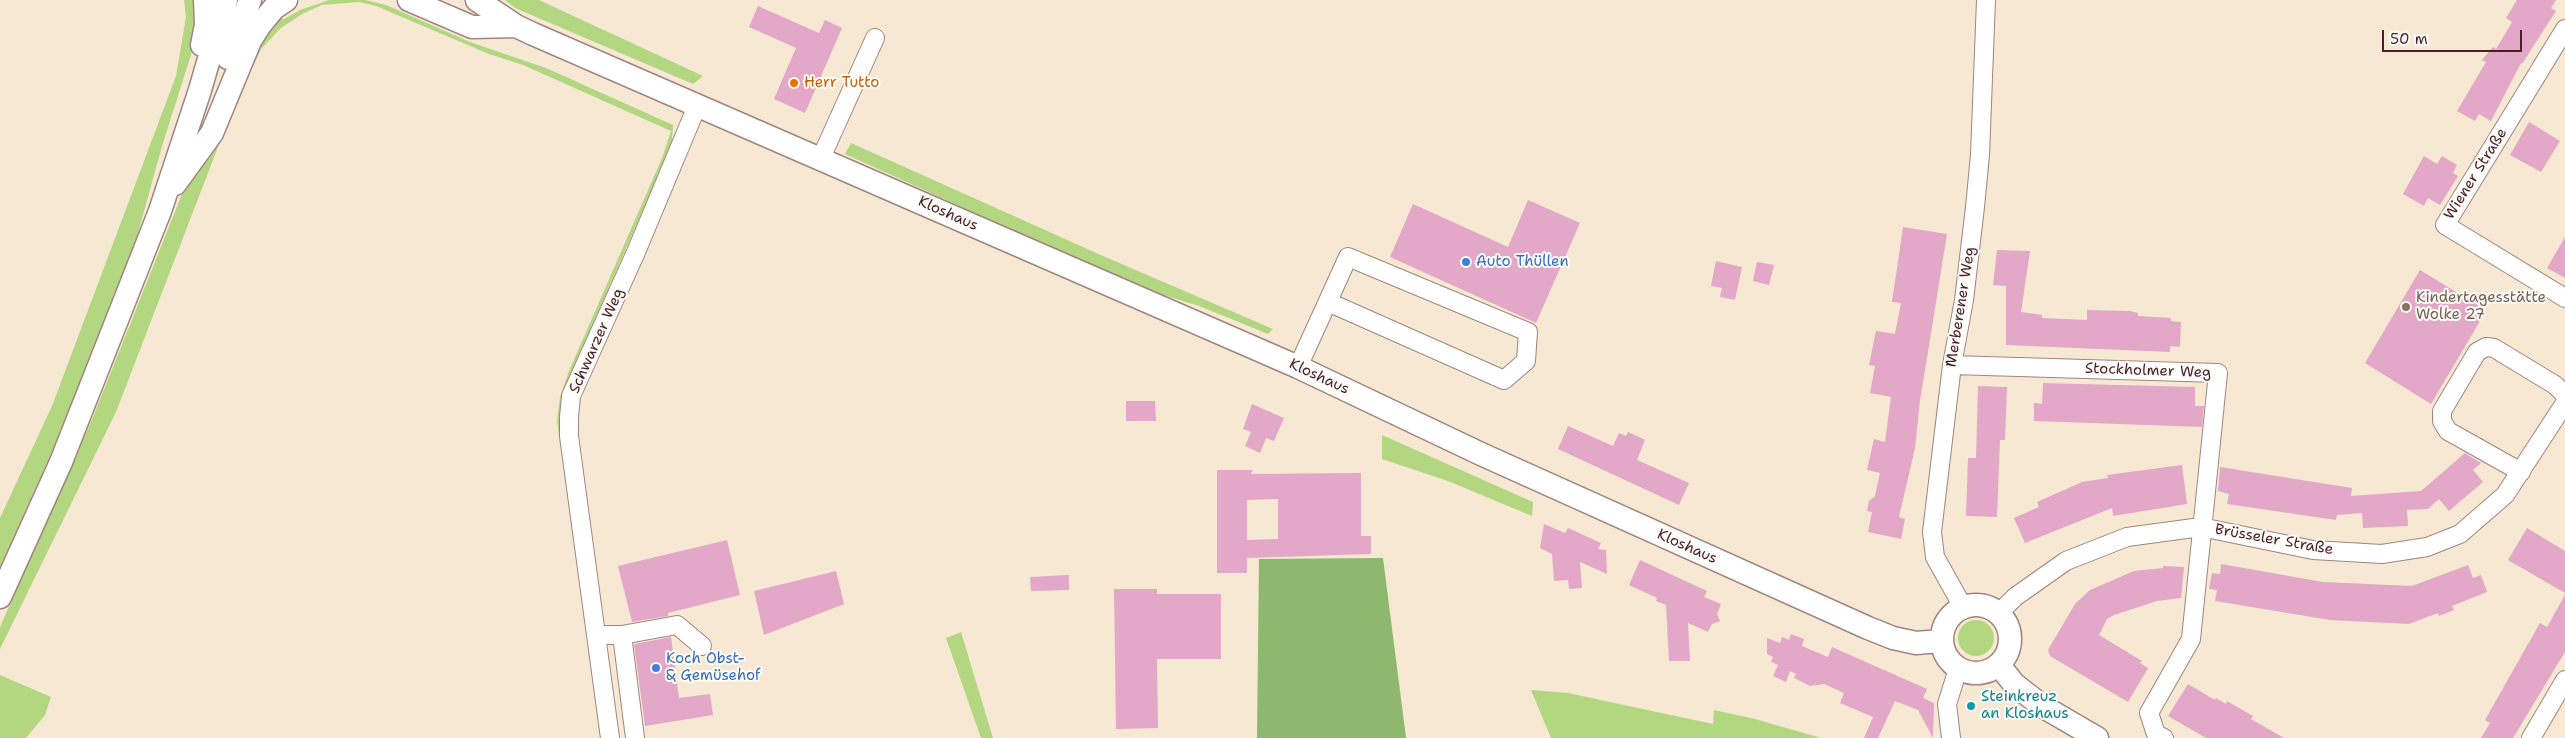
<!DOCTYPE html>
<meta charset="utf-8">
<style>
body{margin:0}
#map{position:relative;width:2565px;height:738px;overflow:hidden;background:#f6e8d3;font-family:"Shantell Sans",sans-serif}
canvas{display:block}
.scale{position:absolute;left:2382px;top:30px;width:140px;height:22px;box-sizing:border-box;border:2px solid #4a1f2b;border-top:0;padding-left:6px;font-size:15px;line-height:18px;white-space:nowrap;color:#4a1f2b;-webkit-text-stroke:4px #fdfcf7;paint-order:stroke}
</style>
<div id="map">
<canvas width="2565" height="738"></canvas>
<div class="scale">50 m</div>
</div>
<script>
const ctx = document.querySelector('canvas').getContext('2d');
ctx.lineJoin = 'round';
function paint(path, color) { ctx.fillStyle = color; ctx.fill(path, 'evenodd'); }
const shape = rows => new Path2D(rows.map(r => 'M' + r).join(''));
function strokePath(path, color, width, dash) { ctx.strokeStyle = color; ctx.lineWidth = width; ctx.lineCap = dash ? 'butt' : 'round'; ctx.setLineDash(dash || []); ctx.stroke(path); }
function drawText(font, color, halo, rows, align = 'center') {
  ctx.font = font + ' "Shantell Sans",sans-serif'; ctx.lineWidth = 4; ctx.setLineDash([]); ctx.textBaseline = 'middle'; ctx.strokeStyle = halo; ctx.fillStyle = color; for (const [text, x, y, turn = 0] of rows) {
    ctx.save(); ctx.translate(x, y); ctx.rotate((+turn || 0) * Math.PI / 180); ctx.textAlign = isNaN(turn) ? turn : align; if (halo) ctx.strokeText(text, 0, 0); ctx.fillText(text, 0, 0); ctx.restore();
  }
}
const green = shape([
 [184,0,196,0,196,30,191,55,162,146,134,248,62,429,0,568,0,518,52,406,176,76,186,17],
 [329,0,365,0,386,5,470,42,546,68,673,125,672,140,667,155,575,365,570,497,601,738,557,421,560,397,569,371,662,158,671,131,523,65,489,54,376,6,359,2,322,5,302,14,281,28,261,49,228,121,116,412,0,649,0,627,93,417,186,184,243,72,277,16,284,19,300,10],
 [505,0,539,0,703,76,693,84,515,8],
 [851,143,1103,256,1273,329,1268,334,1199,306,1138,287,845,154],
 [1382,435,1533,502,1532,516,1448,481,1382,459],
 '1958 638a18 18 0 1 1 36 0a18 18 0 1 1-36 0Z',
 [961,632,993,738,981,738,946,638],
 [0,675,51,697,45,715,26,738,0,738],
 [1531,690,1568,693,1713,724,1714,710,1755,719,1821,738,1551,738]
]);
const forest = shape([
 [1383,558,1406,738,1257,738,1259,559]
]);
const building = shape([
 [2517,0,2556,0,2551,8,2556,11,2522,64,2521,63,2491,121,2479,114,2475,121,2457,111,2486,62,2482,60,2493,47,2496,49,2512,22,2506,18],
 [758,6,819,33,825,20,842,28,805,113,774,99,796,48,749,27],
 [2529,122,2560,141,2541,172,2510,155],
 [2424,156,2437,164,2442,156,2457,165,2453,173,2458,176,2440,205,2428,198,2424,206,2403,194],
 [1528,200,1580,223,1536,323,1390,257,1413,204,1508,247],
 [1903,227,1947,234,1920,401,1915,448,1899,517,1905,519,1901,539,1868,532,1872,512,1867,511,1869,501,1875,496,1880,473,1867,470,1874,439,1885,442,1891,397,1870,393,1875,366,1869,365,1876,331,1895,334,1901,303,1892,302],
 [2565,237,2565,278,2547,268],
 [1997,250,2030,251,2021,312,2042,315,2042,318,2087,320,2087,310,2130,311,2138,313,2138,316,2171,318,2171,321,2181,322,2180,347,2170,346,2170,352,2006,345,2006,286,1993,285],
 [1716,261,1742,267,1735,300,1720,297,1722,288,1711,286],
 [1757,262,1774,265,1769,285,1753,281],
 [2420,270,2484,309,2481,315,2483,316,2431,404,2365,363],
 [2043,383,2195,387,2195,406,2204,406,2202,427,2034,421,2034,403,2042,404],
 [1978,386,2007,387,2005,440,2000,440,1997,517,1966,516,1968,458,1976,458],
 [1126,401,1155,401,1156,421,1126,421],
 [1252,404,1284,418,1274,441,1266,438,1260,453,1245,446,1251,432,1243,429],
 [1568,426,1613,446,1619,433,1626,436,1628,432,1645,440,1637,460,1689,483,1679,505,1558,449],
 [2465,453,2481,463,2473,470,2483,482,2449,511,2439,499,2428,509,2407,510,2408,526,2363,528,2362,513,2337,515,2336,520,2227,504,2229,494,2218,491,2220,467,2352,488,2351,496,2421,491],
 [2182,465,2187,504,2113,516,2112,508,2025,543,2014,518,2039,507,2037,502,2082,482,2108,478,2107,475],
 [1217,470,1253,470,1251,474,1361,473,1361,536,1371,536,1371,554,1247,558,1247,573,1217,573],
 [1278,499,1278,539,1247,540,1247,500],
 [1544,524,1565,533,1568,528,1601,543,1598,549,1606,550,1607,574,1580,562,1582,588,1569,589,1568,580,1554,581,1552,554,1540,548],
 [2527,528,2565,551,2565,593,2508,560],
 [727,540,740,595,668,613,668,616,632,622,618,566],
 [1640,560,1707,591,1704,597,1721,604,1717,614,1720,621,1712,624,1708,632,1688,623,1690,661,1669,661,1666,605,1656,601,1657,598,1629,585],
 [2221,564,2323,582,2412,586,2468,565,2473,578,2481,575,2487,592,2452,606,2454,610,2439,616,2438,613,2409,624,2330,620,2215,601,2217,590,2209,589,2212,573,2220,574],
 [2163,566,2184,567,2181,598,2157,601,2114,615,2107,619,2099,635,2142,661,2140,663,2148,668,2128,702,2050,656,2048,650,2075,604,2090,590,2134,571,2163,568],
 [836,571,844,604,764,635,754,591],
 [1069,575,1069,590,1031,591,1030,577],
 [1114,589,1157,589,1157,594,1221,594,1221,659,1157,659,1158,728,1116,729],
 [2565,595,2565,652,2513,738,2481,738,2490,723,2485,720,2528,644,2540,623,2547,627],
 [1791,634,1804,639,1802,646,1828,657,1832,647,1927,689,1923,698,1934,703,1933,738,1918,710,1895,701,1878,738,1864,738,1873,717,1840,703,1844,693,1824,684,1810,686,1794,678,1796,674,1790,671,1786,682,1773,676,1778,665,1771,662,1773,657,1767,654,1767,638,1780,643,1782,637,1789,640],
 [671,637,679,698,710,694,713,715,645,726,634,644],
 [2188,684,2215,700,2216,698,2226,704,2227,701,2253,716,2251,719,2284,738,2206,738,2168,716]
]);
const minor = shape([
 [2565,29,2445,225,2565,298],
 [821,158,875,38],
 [1952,365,2218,373,2191,639,2149,713,2156,734,2164,738],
 [1298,367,1348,257,1528,332,1526,361,1504,380,1328,302],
 [2521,472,2448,431,2442,421,2442,411,2477,352,2486,347,2494,348,2555,385,2565,395],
 [1963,607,1935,557,1932,532,1952,365,1964,300,1975,207,1980,155,1986,0],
 [1999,613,2015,597,2066,561,2127,537,2201,527,2313,550,2382,554,2427,547,2460,534,2505,495,2565,403],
 [596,635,622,635,677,625,702,646],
 [622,635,635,738],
 [610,738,569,436,569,417,571,396,636,252,697,106],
 [1951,738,1947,704,1958,669],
 [2531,738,2565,680]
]);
const major = shape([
 [409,0,472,27,516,26],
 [477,0,516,26,533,34,1298,367,1481,454,1868,628,1893,638,1916,643,1941,641],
 [202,45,206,25,205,0],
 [228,58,250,0],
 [175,184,212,133,250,41,260,25,274,8,286,0],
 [0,597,61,462,160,211,200,90,226,0],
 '1942 639a34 34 0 1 1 68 0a34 34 0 1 1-68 0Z',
 [1999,665,2014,684,2042,706,2097,738]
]);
const markers = [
 [794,83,5,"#e8710a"],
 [1466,262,5,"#3f7fe0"],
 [2406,307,5,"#8d6e63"],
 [656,668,5,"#3f7fe0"],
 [1971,706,5,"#0f9aa8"]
];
const foodNames = [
 ["Herr Tutto",804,83]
];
const streetNames = [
 ["Wiener Straße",2476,174,-58],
 ["Kloshaus",948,214,24],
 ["Merberener Weg",1961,307,-81],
 ["Schwarzer Weg",597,341,-66],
 ["Stockholmer Weg",2148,371,2],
 ["Kloshaus",1319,377,25],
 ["Brüsseler Straße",2274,540,10],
 ["Kloshaus",1687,547,24]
];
const shopNames = [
 ["Auto Thüllen",1476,262],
 ["Koch Obst-",666,659],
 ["& Gemüsehof",666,676]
];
const educationNames = [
 ["Kindertagesstätte",2416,298],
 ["Wolke 27",2416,315]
];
const cultureNames = [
 ["Steinkreuz",1981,697],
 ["an Kloshaus",1981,714]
];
paint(green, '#b3d780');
paint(forest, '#8eb86e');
paint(building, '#e3a7c7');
strokePath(minor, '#a0847f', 20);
strokePath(major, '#a0847f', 25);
strokePath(minor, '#fff', 18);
strokePath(major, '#fff', 22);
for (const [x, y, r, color] of markers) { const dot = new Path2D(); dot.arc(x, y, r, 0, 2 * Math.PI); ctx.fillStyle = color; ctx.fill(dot); strokePath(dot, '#fdfcf7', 2); }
drawText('15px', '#c56008', '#fdfcf7', foodNames, 'left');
drawText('15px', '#4a1f2b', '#fdfcf7', streetNames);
drawText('15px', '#366cbe', '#fdfcf7', shopNames, 'left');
drawText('15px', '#785e54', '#fdfcf7', educationNames, 'left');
drawText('15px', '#0d838f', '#fdfcf7', cultureNames, 'left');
</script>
